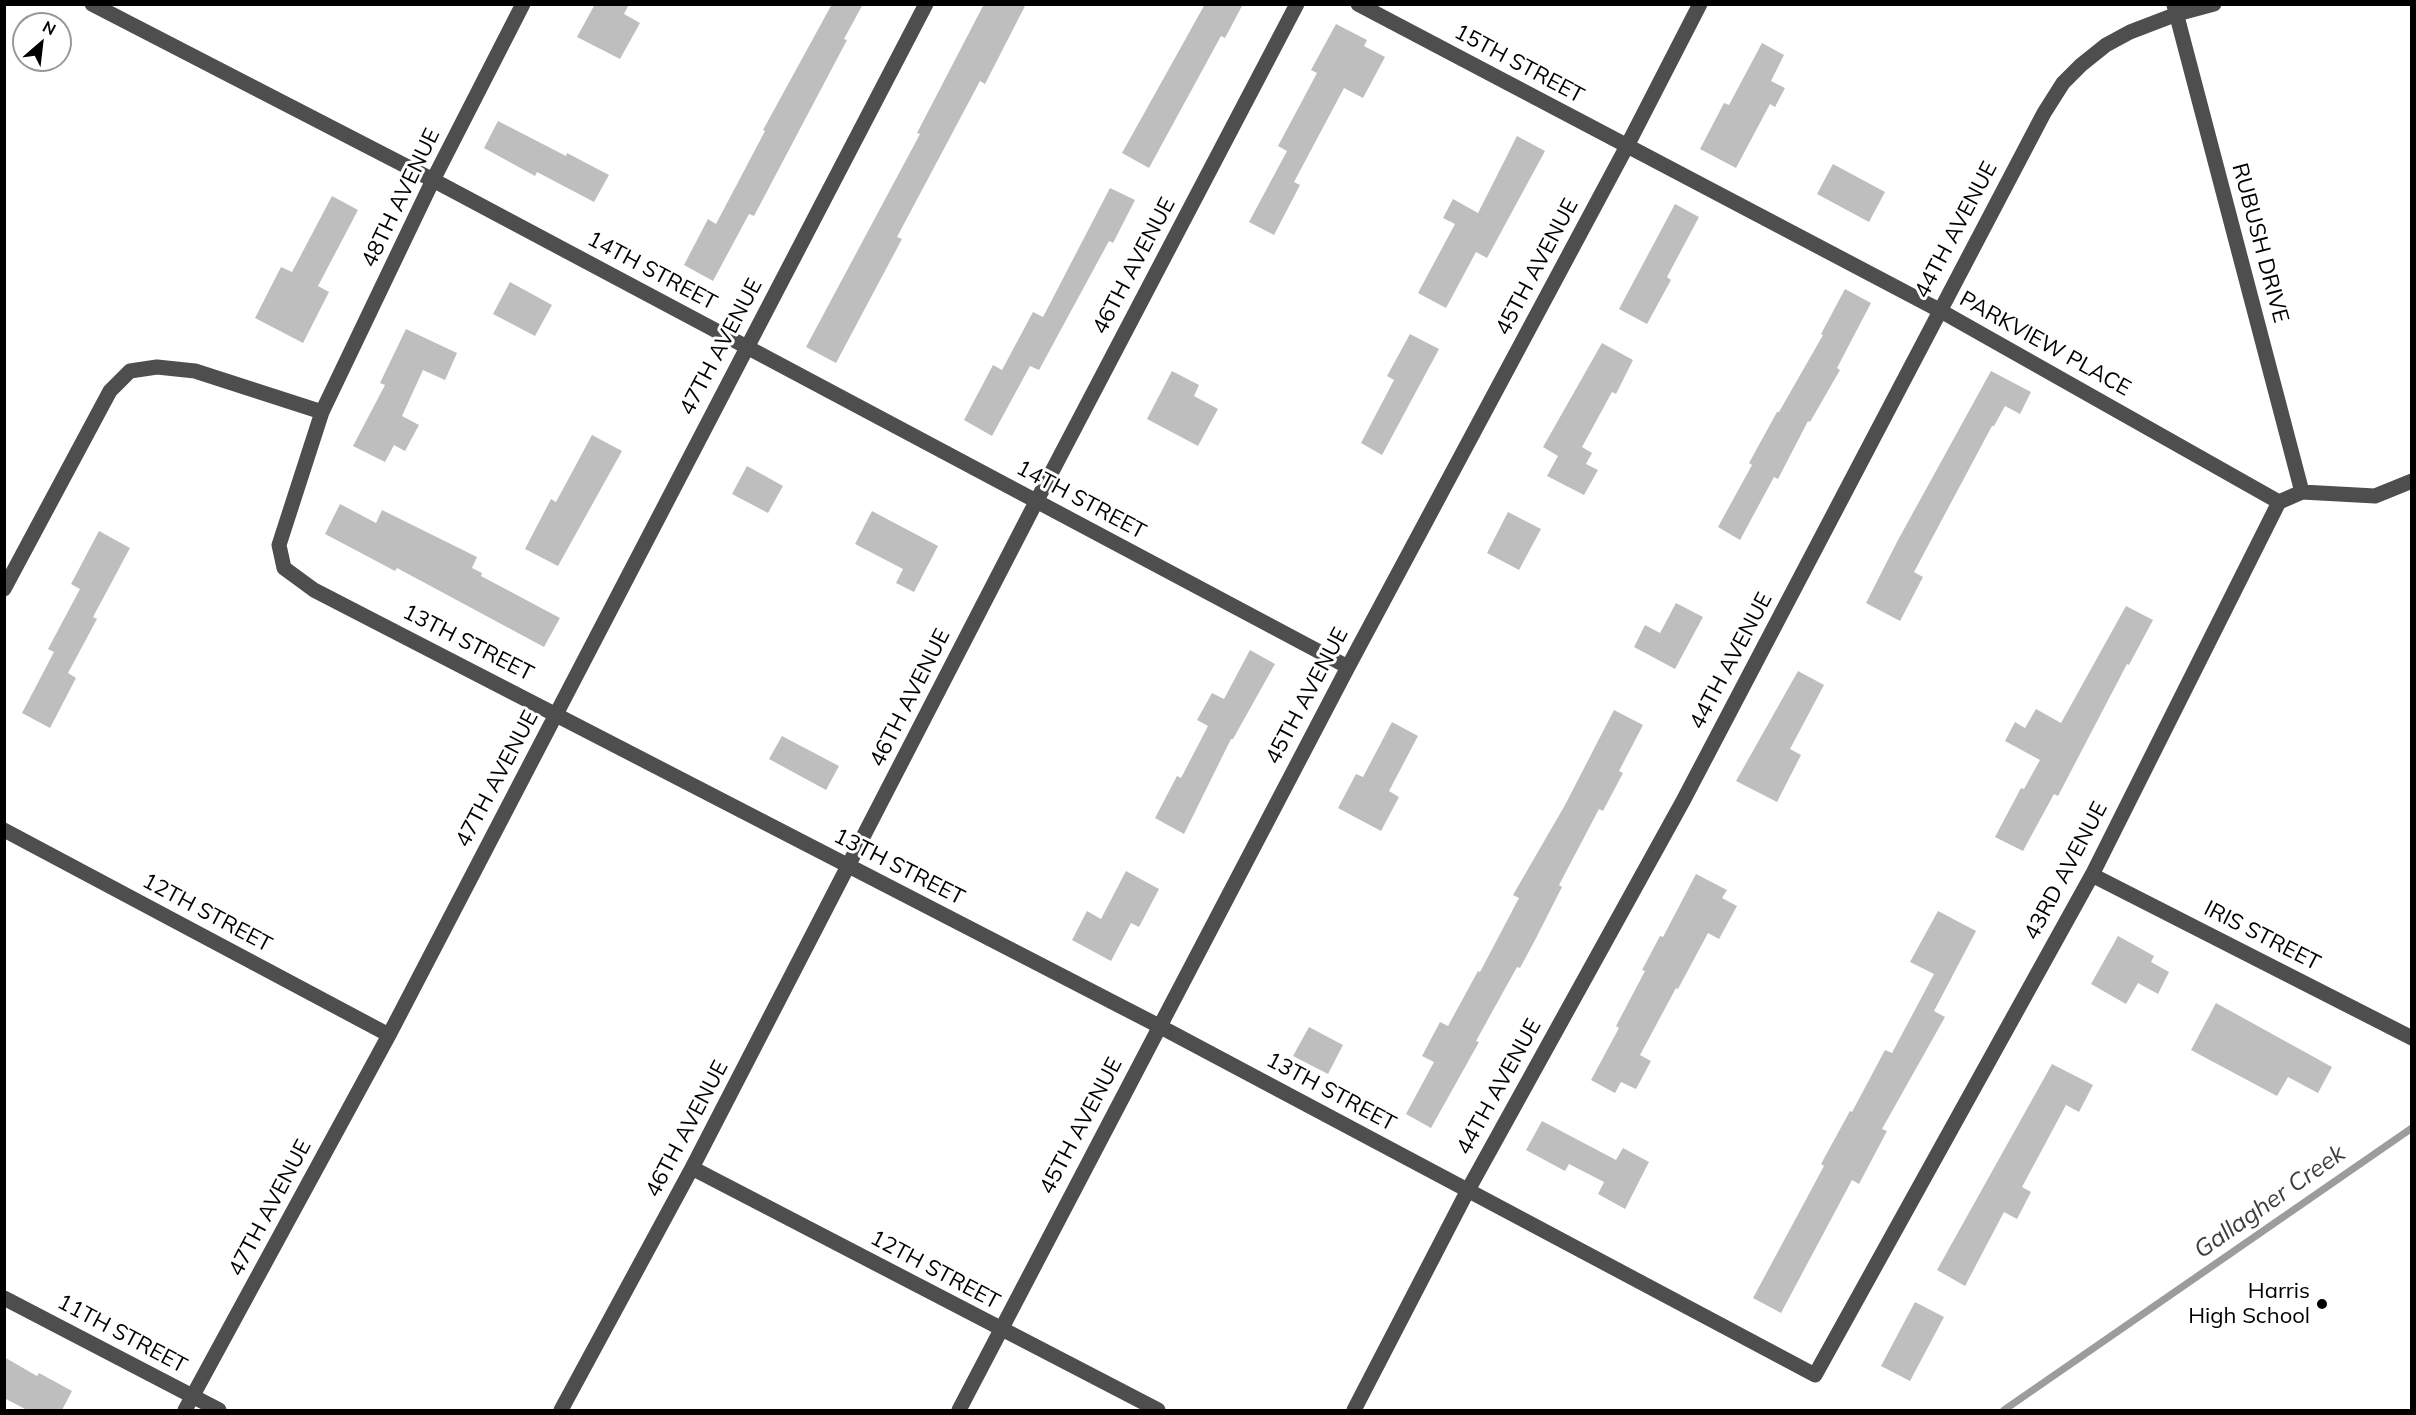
<!DOCTYPE html>
<style>
body{margin:0}
#map{position:relative;width:2416px;height:1415px;overflow:hidden;background:#fff;font-family:Mulish,sans-serif}
canvas{display:block}
.frame{position:absolute;inset:0;border:6px solid #000;pointer-events:none}
.north{position:absolute;left:12px;top:12px;width:60px;height:60px;box-sizing:border-box;background:#fff;border:2px solid #999;border-radius:50%;rotate:28deg;font-size:16px;font-weight:700;line-height:24px;text-align:center;color:#000}
.north::after{content:'';display:block;margin:auto;width:21px;height:27px;background:#000;clip-path:polygon(50% 0,100% 100%,50% 72%,0 100%)}
</style>
<div id="map">
<canvas width="2416" height="1415"></canvas>
<div class="frame"></div>
<div class="north">N</div>
</div>
<script>
const ctx = document.querySelector('canvas').getContext('2d');
ctx.lineJoin = 'round';
const shape = rows => new Path2D(rows.map(r => 'M' + r).join(''));
function strokePath(path, color, width, dash) { ctx.strokeStyle = color; ctx.lineWidth = width; ctx.lineCap = dash ? 'butt' : 'round'; ctx.setLineDash(dash || []); ctx.stroke(path); }
function paint(path, color) { ctx.fillStyle = color; ctx.fill(path, 'evenodd'); }
function drawText(font, color, halo, rows, align = 'center') {
  ctx.font = font + ' Mulish,sans-serif'; ctx.lineWidth = 6; ctx.setLineDash([]); ctx.textBaseline = 'middle'; ctx.strokeStyle = halo; ctx.fillStyle = color; for (const [text, x, y, turn = 0] of rows) {
    ctx.save(); ctx.translate(x, y); ctx.rotate((+turn || 0) * Math.PI / 180); ctx.textAlign = isNaN(turn) ? turn : align; if (halo) ctx.strokeText(text, 0, 0); ctx.fillText(text, 0, 0); ctx.restore();
  }
}
const stream = shape([
 [2004,1410,2412,1128]
]);
const building = shape([
 [595,4,629,4,624,14,640,23,620,59,577,37],
 [832,4,863,4,844,39,847,40,754,216,749,214,713,281,684,265,708,219,716,224,765,131,763,130],
 [984,4,1026,4,985,84,980,81,897,237,902,239,836,363,806,347,920,134,917,133],
 [1205,4,1243,4,1225,38,1221,36,1149,168,1122,153],
 [1336,24,1367,40,1364,46,1385,57,1363,98,1344,88,1294,182,1300,185,1274,235,1249,222,1287,151,1278,146,1317,73,1311,70],
 [1762,43,1784,55,1771,81,1785,88,1775,107,1770,104,1736,168,1700,149,1724,103,1729,105],
 [498,121,566,156,567,153,609,175,594,202,537,172,535,176,484,148],
 [1517,136,1545,151,1487,258,1476,252,1446,308,1418,293,1455,224,1443,218,1453,199,1478,213],
 [1833,164,1885,192,1869,222,1817,194],
 [1110,188,1135,200,1113,243,1109,241,1039,370,1030,366,992,436,964,420,993,365,1002,370,1033,312,1043,317],
 [332,196,358,210,318,286,329,292,303,343,255,318,281,267,292,272],
 [1675,204,1699,217,1667,277,1671,280,1647,324,1619,309],
 [510,282,552,305,535,336,493,314],
 [1845,289,1871,303,1837,368,1840,370,1810,422,1808,421,1778,479,1774,477,1740,540,1718,527,1752,465,1749,463,1777,412,1779,412,1823,335,1821,334],
 [406,329,457,353,445,380,423,370,402,416,419,425,405,451,394,445,385,462,353,446,385,385,380,383],
 [1410,334,1439,349,1382,455,1361,443,1394,380,1387,376],
 [1602,343,1633,360,1616,394,1612,392,1582,447,1592,453,1586,464,1598,470,1584,495,1547,476,1558,456,1543,447],
 [1172,371,1199,385,1194,396,1218,409,1198,446,1147,419],
 [1991,371,2031,392,2020,414,2005,406,1994,426,1992,426,1914,572,1923,577,1900,621,1866,603,1898,540],
 [592,435,622,451,558,566,525,549,551,499,556,502],
 [747,466,783,486,768,513,732,494],
 [340,504,376,523,382,510,477,557,472,568,482,573,481,576,560,618,544,647,397,568,395,571,325,534],
 [872,511,938,546,914,592,896,583,903,569,855,544],
 [1508,512,1541,529,1519,570,1487,553],
 [99,531,130,548,93,617,97,619,68,673,76,678,50,728,22,713,54,652,48,649,80,589,71,584],
 [1676,603,1703,617,1675,669,1634,647,1645,625,1660,633],
 [2126,606,2153,620,2129,665,2127,664,2058,796,2054,794,2023,851,1995,837,2021,788,2024,789,2040,760,2005,741,2015,722,2025,728,2036,709,2061,723],
 [1250,650,1275,664,1233,739,1231,739,1184,834,1155,818,1177,776,1181,778,1208,726,1197,720,1212,693,1224,699],
 [1798,671,1824,685,1790,749,1801,755,1777,802,1736,781],
 [1614,710,1643,725,1619,771,1623,773,1603,811,1599,809,1559,885,1562,887,1534,942,1520,968,1517,967,1476,1041,1479,1042,1431,1128,1406,1114,1434,1062,1422,1056,1440,1022,1448,1026,1478,971,1480,972,1519,898,1513,895,1565,805],
 [1392,722,1418,736,1389,791,1399,797,1381,831,1338,808,1356,774,1363,777],
 [782,736,839,766,826,790,769,759],
 [1126,871,1159,889,1139,927,1131,923,1111,961,1072,940,1087,911,1101,919],
 [1696,874,1727,890,1722,898,1737,906,1719,939,1708,933,1678,989,1676,988,1640,1055,1651,1061,1636,1089,1621,1082,1615,1093,1591,1080,1619,1028,1616,1026,1645,971,1642,970,1660,936,1663,937],
 [1938,911,1976,931,1934,1011,1945,1017,1882,1129,1887,1131,1859,1184,1852,1180,1781,1313,1753,1298,1824,1166,1821,1164,1850,1111,1852,1112,1885,1050,1892,1053,1934,974,1910,962],
 [2118,936,2154,956,2151,962,2169,972,2158,994,2138,983,2126,1004,2091,984],
 [2216,1003,2332,1067,2318,1093,2288,1077,2277,1096,2191,1050],
 [1309,1027,1343,1045,1328,1074,1293,1056],
 [2052,1064,2093,1085,2079,1112,2066,1105,2022,1187,2031,1192,2017,1219,2004,1212,1965,1286,1937,1270],
 [1542,1121,1616,1160,1623,1148,1649,1162,1625,1209,1598,1194,1604,1182,1569,1164,1565,1171,1526,1150],
 [1915,1302,1944,1317,1910,1381,1881,1366],
 [4,1357,37,1376,39,1373,72,1391,62,1410,27,1410,4,1398]
]);
const minor = shape([
 [92,4,433,180,1348,667],
 [523,4,433,180,322,412,279,545,284,568,314,590,1159,1026,1815,1375,2092,875,2279,502,2302,492,2375,496,2412,481],
 [1358,4,1939,310,2279,502],
 [2174,5,2302,492],
 [4,589,110,391,130,371,157,367,195,371,322,412],
 [4,830,389,1035],
 [2092,875,2412,1038],
 [692,1168,1158,1410],
 [4,1298,219,1410],
 [185,1410,389,1035,926,4],
 [561,1410,692,1168,1036,502,1297,4],
 [959,1410,1348,667,1627,146,1700,4],
 [1354,1410,1468,1190,1683,801,2044,113,2063,83,2081,65,2106,45,2130,32,2177,14,2214,4]
]);
const markers = [
 [2322,1304,6,"#000"]
];
const streetNames = [
 ["15TH STREET",1519,64,28],
 ["48TH AVENUE",401,198,-64],
 ["44TH AVENUE",1956,230,-62],
 ["RUBUSH DRIVE",2260,243,75],
 ["46TH AVENUE",1134,266,-62],
 ["45TH AVENUE",1537,267,-62],
 ["14TH STREET",652,271,28],
 ["PARKVIEW PLACE",2045,344,29],
 ["47TH AVENUE",721,347,-62],
 ["14TH STREET",1081,500,28],
 ["13TH STREET",468,643,27],
 ["44TH AVENUE",1731,661,-62],
 ["45TH AVENUE",1307,696,-62],
 ["46TH AVENUE",910,698,-63],
 ["47TH AVENUE",497,779,-62],
 ["13TH STREET",899,867,27],
 ["43RD AVENUE",2066,871,-62],
 ["12TH STREET",207,913,28],
 ["IRIS STREET",2262,936,27],
 ["44TH AVENUE",1499,1087,-61],
 ["13TH STREET",1331,1092,28],
 ["45TH AVENUE",1081,1126,-62],
 ["46TH AVENUE",687,1129,-62],
 ["47TH AVENUE",270,1208,-62],
 ["12TH STREET",935,1270,28],
 ["11TH STREET",122,1334,28]
];
const poiNames = [
 ["Harris",2310,1291],
 ["High School",2310,1316]
];
const waterNames = [
 ["Gallagher Creek",2270,1202,-35]
];
strokePath(stream, '#9c9c9c', 7);
paint(building, '#bebebe');
strokePath(minor, '#4e4e4e', 15);
for (const [x, y, r, color] of markers) { const dot = new Path2D(); dot.arc(x, y, r, 0, 2 * Math.PI); ctx.fillStyle = color; ctx.fill(dot); strokePath(dot, '#fff', 2); }
drawText('22px', '#000', '#fff', streetNames);
drawText('22px', '#000', '#fff', poiNames, 'right');
drawText('italic 24px', '#3d3d3d', '#fff', waterNames);
</script>
